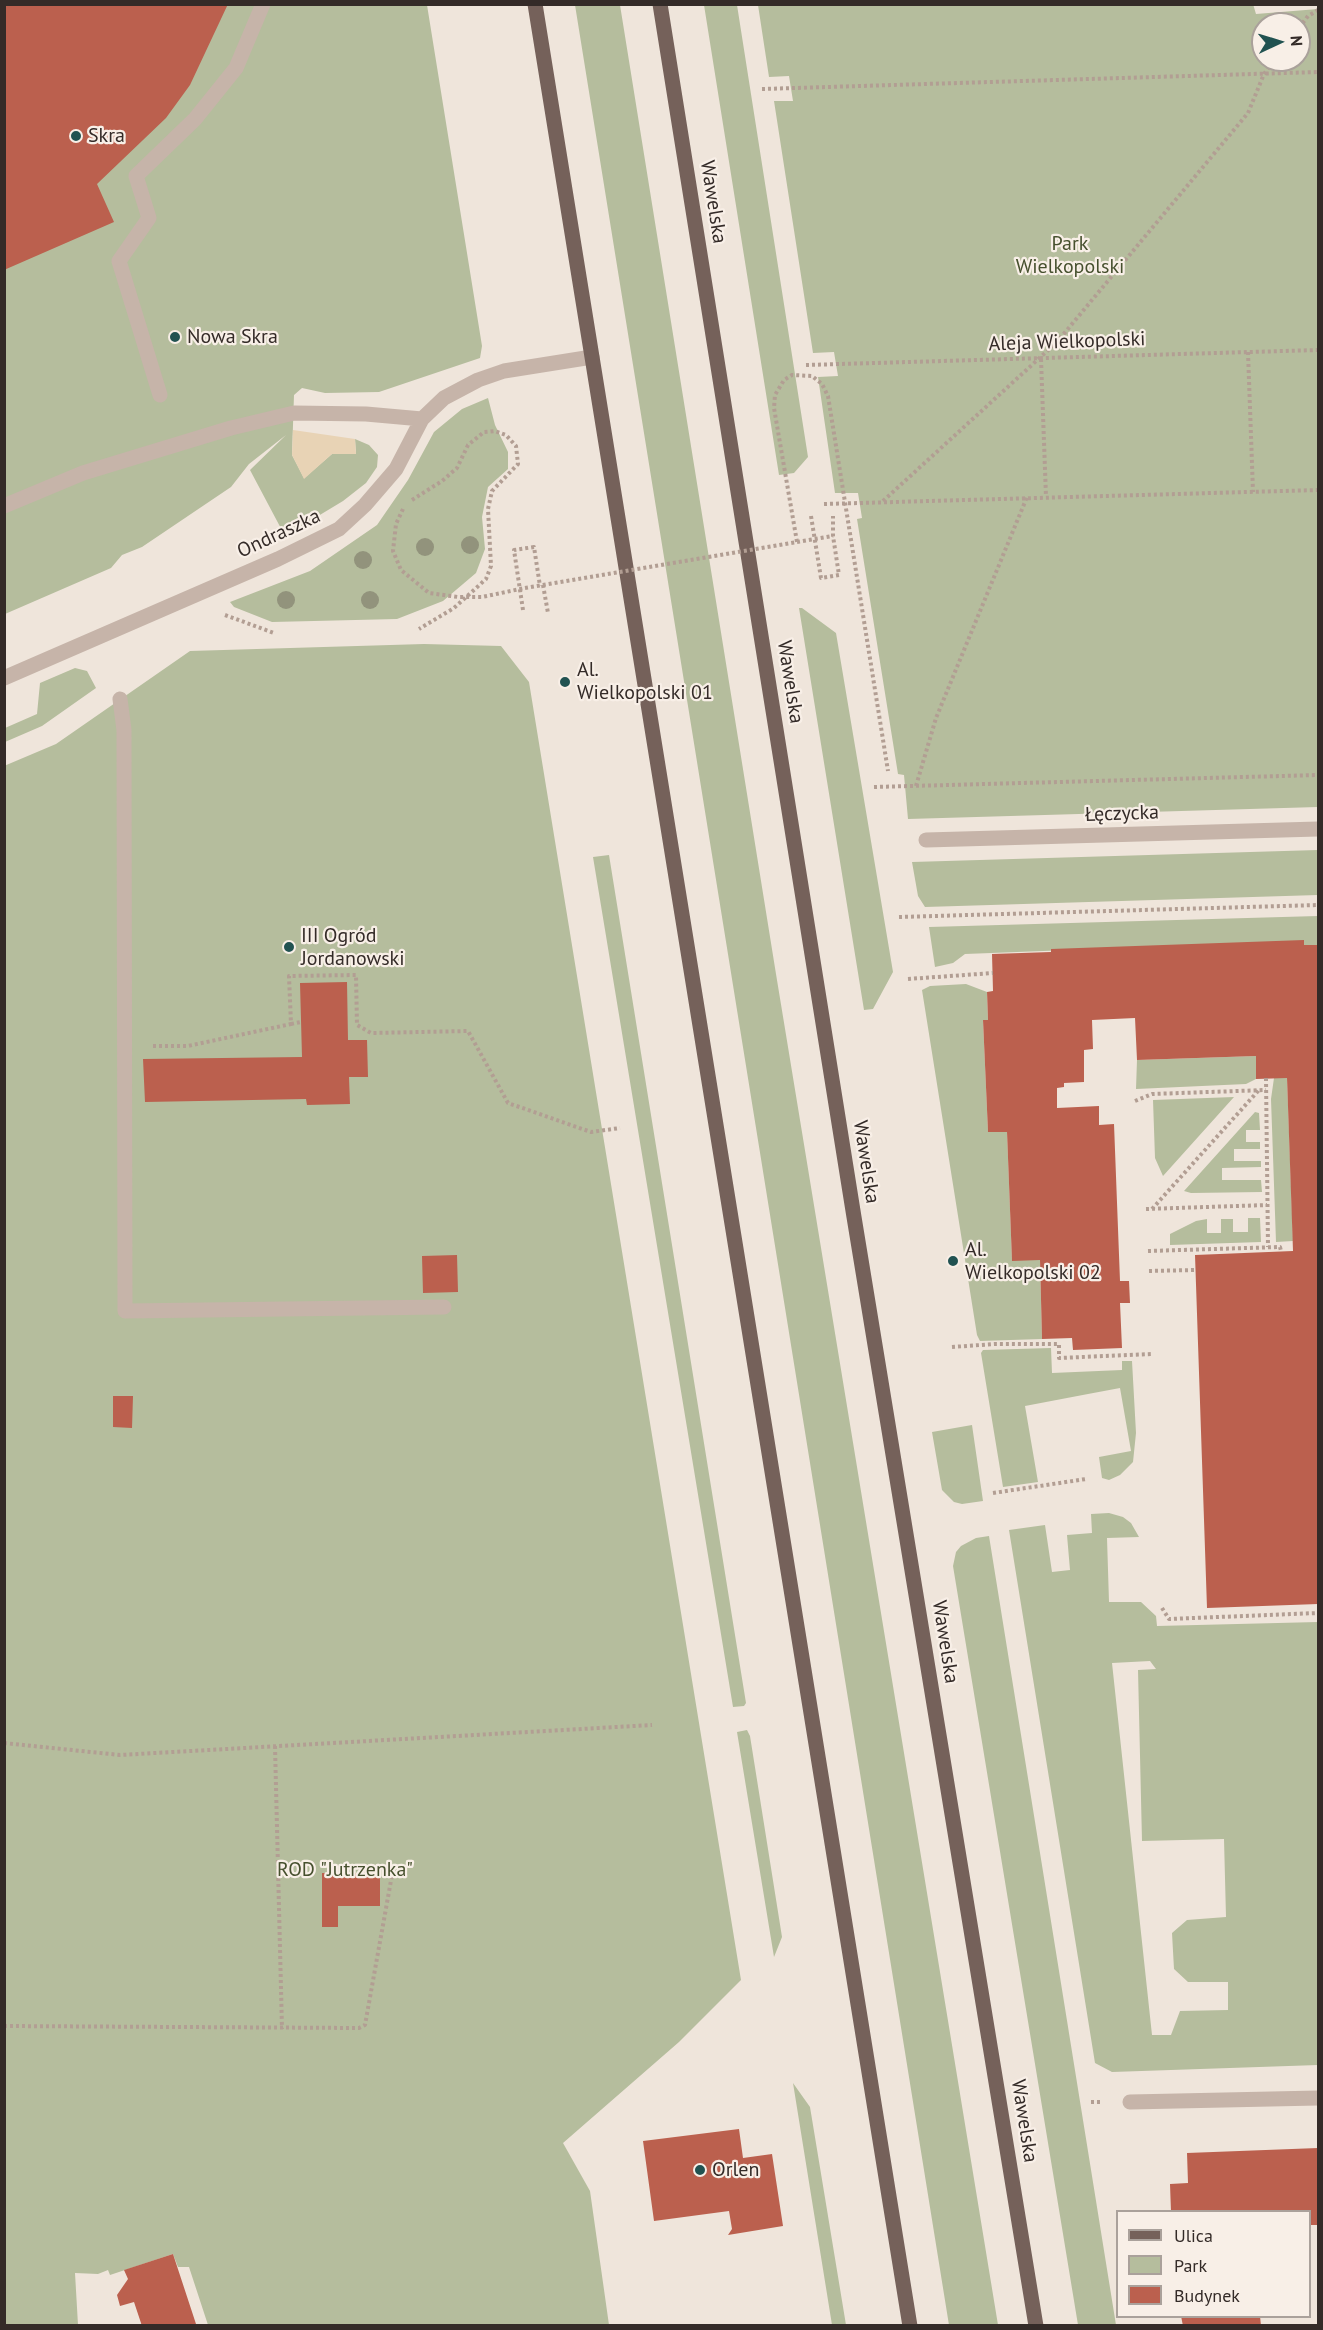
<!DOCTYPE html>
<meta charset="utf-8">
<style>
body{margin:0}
#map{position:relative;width:1323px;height:2330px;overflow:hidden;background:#efe5db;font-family:"PT Sans",sans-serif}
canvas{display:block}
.frame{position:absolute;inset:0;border:6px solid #342b28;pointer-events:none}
.legend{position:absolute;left:1116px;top:2210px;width:195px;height:108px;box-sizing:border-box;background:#f8efe7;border:2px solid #aaa19b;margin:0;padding:8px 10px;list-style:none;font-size:18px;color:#342b28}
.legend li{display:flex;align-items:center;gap:12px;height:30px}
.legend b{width:30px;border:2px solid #aaa19b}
.north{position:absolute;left:1251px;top:12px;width:60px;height:60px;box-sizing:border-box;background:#f8efe7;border:2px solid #aaa19b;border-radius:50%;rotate:86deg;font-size:16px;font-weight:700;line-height:24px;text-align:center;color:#342b28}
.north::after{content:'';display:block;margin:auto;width:21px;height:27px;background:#215251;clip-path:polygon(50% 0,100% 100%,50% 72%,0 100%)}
</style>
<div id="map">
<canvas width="1323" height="2330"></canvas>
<div class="frame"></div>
<ul class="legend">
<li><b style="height:8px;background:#75615a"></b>Ulica</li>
<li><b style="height:16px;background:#b5bd9d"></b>Park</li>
<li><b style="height:16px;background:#bb604e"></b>Budynek</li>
</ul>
<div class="north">N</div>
</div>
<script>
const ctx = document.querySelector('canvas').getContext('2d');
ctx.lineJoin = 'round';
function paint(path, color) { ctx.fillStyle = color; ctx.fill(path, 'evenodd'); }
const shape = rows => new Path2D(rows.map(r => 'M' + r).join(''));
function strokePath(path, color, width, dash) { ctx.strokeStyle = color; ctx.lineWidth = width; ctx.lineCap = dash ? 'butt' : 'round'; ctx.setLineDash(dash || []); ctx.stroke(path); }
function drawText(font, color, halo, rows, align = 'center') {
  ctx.font = font + ' "PT Sans",sans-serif'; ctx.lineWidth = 4.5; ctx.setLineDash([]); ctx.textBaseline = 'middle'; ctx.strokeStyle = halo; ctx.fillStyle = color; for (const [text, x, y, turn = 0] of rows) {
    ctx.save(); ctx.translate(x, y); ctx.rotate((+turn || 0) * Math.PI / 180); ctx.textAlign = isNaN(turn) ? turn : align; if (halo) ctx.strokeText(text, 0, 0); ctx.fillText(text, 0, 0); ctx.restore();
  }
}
const green = shape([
 [1253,4,1256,14,1318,9,1318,807,908,819,904,775,898,774,857,519,862,518,858,493,835,493,818,377,838,376,834,352,813,353,774,101,793,101,789,76,769,77,758,5],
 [1263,24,1299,24,1299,60,1263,60],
 [4,5,427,5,482,346,480,358,379,392,325,393,302,388,294,395,292,455,304,478,332,454,356,454,355,439,369,445,378,455,377,467,366,483,343,501,285,536,250,470,286,435,249,464,231,487,142,547,122,555,111,568,5,614],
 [575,5,620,5,776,974,998,2325,949,2325],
 [704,5,737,5,808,457,794,473,779,475],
 [488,398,495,425,508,452,508,469,488,487,482,517,485,549,476,573,443,601,397,619,272,622,234,607,230,602,310,571,377,525,408,480,434,432,462,409],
 [799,608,802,608,836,633,893,972,873,1009,864,1010],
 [424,644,501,646,529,682,741,1980,679,2042,563,2143,590,2191,609,2325,208,2325,189,2267,178,2267,173,2254,110,2275,108,2270,98,2274,75,2273,78,2325,5,2325,4,766,56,744,190,651],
 [75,668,87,671,96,688,42,726,5,742,5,728,37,714,40,683],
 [1318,850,1318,895,925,907,918,896,912,862],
 [609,855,746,1703,744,1706,733,1707,593,857],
 [1318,916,1318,945,1304,945,1304,941,965,954,953,963,935,967,929,927],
 [966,984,987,992,988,1020,983,1020,988,1132,1007,1132,1012,1260,1040,1260,1042,1339,980,1341,977,1335,922,990,930,986],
 [1256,1056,1256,1079,1246,1084,1136,1089,1137,1060],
 [1274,1078,1287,1078,1293,1241,1276,1242,1271,1099],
 [1234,1097,1163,1176,1155,1158,1153,1100],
 [1255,1112,1259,1113,1260,1130,1246,1130,1246,1142,1260,1142,1260,1149,1234,1149,1234,1161,1261,1161,1261,1167,1222,1168,1222,1180,1261,1180,1262,1192,1191,1193,1184,1191],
 [1248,1218,1260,1218,1261,1242,1170,1245,1170,1234,1196,1221,1207,1219,1207,1233,1221,1233,1221,1219,1233,1219,1233,1232,1248,1232],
 [1051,1348,1052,1373,1122,1370,1122,1361,1132,1361,1136,1433,1133,1462,1120,1475,1109,1480,1102,1478,1099,1457,1131,1451,1120,1388,1088,1394,1025,1406,1038,1482,1003,1487,981,1353,983,1350],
 [972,1425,983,1501,962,1504,954,1502,942,1490,932,1432],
 [1109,1513,1123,1517,1131,1523,1139,1537,1107,1538,1109,1602,1141,1602,1156,1616,1157,1626,1318,1622,1318,2065,1112,2072,1095,2063,1009,1530,1045,1525,1052,1572,1070,1570,1067,1535,1092,1533,1091,1514],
 [1150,1661,1156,1669,1138,1670,1142,1841,1224,1839,1226,1917,1187,1920,1172,1933,1174,1969,1188,1982,1228,1982,1228,2010,1180,2011,1171,2035,1152,2035,1112,1663],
 [989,1536,1106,2263,1116,2325,1078,2325,953,1566,956,1552,961,1546,976,1538],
 [747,1730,750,1736,782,1937,774,1957,737,1732],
 [793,2083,810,2107,846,2325,832,2325]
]);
const sand = shape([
 [293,430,355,439,356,454,332,454,304,479,292,455]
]);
const building = shape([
 [4,4,228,4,190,85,166,118,97,184,114,222,4,270],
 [1304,940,1304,945,1318,945,1318,1604,1207,1608,1195,1255,1293,1251,1287,1078,1256,1079,1256,1056,1137,1060,1135,1018,1092,1020,1093,1049,1084,1050,1084,1082,1064,1083,1064,1087,1057,1088,1057,1108,1099,1106,1099,1125,1114,1124,1120,1281,1129,1281,1130,1303,1120,1303,1122,1348,1073,1350,1072,1338,1042,1339,1040,1260,1012,1261,1007,1132,988,1132,983,1020,988,1020,987,992,993,991,992,954,1051,952,1051,949],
 [347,982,348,1040,367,1040,368,1077,349,1077,350,1104,307,1105,306,1099,145,1102,143,1059,302,1057,300,983],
 [457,1255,458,1292,423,1293,422,1256],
 [113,1396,133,1396,132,1428,113,1427],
 [322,1873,380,1873,380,1906,338,1906,338,1927,322,1927],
 [739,2129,743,2158,772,2154,783,2226,728,2235,732,2229,729,2211,654,2221,643,2141],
 [1318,2148,1318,2225,1310,2225,1310,2212,1171,2212,1170,2184,1188,2183,1187,2153],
 [173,2254,196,2324,142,2326,134,2302,120,2306,117,2295,128,2279,124,2270],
 [1181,2316,1260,2316,1261,2326,1183,2326]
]);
const path = shape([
 [1299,28,1308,16,1318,10],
 [762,89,1318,72],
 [1248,352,1253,492],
 [1041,359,1046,497],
 [806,365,1318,350],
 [412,500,442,481,457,468,468,445,484,432,495,431,506,435,516,446,518,464,492,491,488,509,491,566,486,579,454,608,419,629],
 [883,501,1057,342,1248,113,1264,74,1274,60],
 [824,504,1318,490],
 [403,509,396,524,393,551,401,570,429,593,458,597,482,597,525,588],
 [811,516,821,578,839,575,833,536,833,516],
 [797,542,833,536],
 [543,585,548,613],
 [523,610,514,550,534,547,540,586],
 [225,615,274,633],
 [916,786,936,718,1027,497],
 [874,787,1318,775],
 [899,917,1318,905],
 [908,979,993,973],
 [291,1024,301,1022],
 [153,1046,188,1046,291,1024,289,976,356,975,357,1025,371,1033,468,1031,508,1103,591,1132,620,1128],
 [1266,1078,1268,1247],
 [1135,1101,1152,1094,1266,1090],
 [1146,1209,1267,1205],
 [1152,1209,1259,1090],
 [1148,1251,1280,1247,1281,1251],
 [1149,1271,1196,1270],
 [952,1347,995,1344,1059,1344,1059,1358,1151,1354],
 [993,1493,1086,1479],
 [1162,1608,1169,1619,1318,1613],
 [4,1743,120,1755,652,1725],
 [275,1746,282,2029],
 [4,2026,359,2028,365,2025,392,1875],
 [1091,2102,1102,2102]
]);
const minor = shape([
 [160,395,119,261,149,218,136,176,195,119,236,68,263,4],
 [4,506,83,473,231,428,294,413,366,414,422,419],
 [4,678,278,559,339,529,365,505,396,469,422,419,444,398,478,380,504,371,592,357],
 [120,699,124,730,125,1311,444,1307],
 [926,840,1318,829],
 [1130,2102,1318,2098]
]);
const major = shape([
 [535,4,910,2326],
 [660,4,854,1217,1036,2326]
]);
const pathBridge = shape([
 [525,588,797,542,774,408,775,395,784,380,792,375,812,376,822,384,828,396,888,771]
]);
const trees = [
 [470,545],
 [425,547],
 [363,560],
 [286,600],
 [370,600]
];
const markers = [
 [76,136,6,"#215251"],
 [175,337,6,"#215251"],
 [565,682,6,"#215251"],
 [289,947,6,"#215251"],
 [953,1261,6,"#215251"],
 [700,2170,6,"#215251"]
];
const poiNames = [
 ["Skra",88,136],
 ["Nowa Skra",187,337],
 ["Al.",577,670],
 ["Wielkopolski 01",577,693],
 ["III Ogród",301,936],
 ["Jordanowski",301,959],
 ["Al.",965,1250],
 ["Wielkopolski 02",965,1273],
 ["Orlen",712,2170]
];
const streetNames = [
 ["Wawelska",713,202,81],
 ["Aleja Wielkopolski",1067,342,-2],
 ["Ondraszka",279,534,-25],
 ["Wawelska",790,682,81],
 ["Łęczycka",1122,814,-2],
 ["Wawelska",866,1162,81],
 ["Wawelska",945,1642,81],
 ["Wawelska",1024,2121,81]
];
const parkNames = [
 ["Park",1070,244],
 ["Wielkopolski",1070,267],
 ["ROD \"Jutrzenka\"",345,1870]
];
paint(green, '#b5bd9d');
paint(sand, '#e8d3b5');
paint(building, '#bb604e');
strokePath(path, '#b29e93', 4, [3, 3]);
strokePath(minor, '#c6b4a9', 15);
strokePath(major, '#75615a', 15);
strokePath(pathBridge, '#b29e93', 4, [3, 3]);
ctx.fillStyle = '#92937c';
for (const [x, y] of trees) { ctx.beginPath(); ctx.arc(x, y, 9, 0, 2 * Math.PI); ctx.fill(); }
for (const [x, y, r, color] of markers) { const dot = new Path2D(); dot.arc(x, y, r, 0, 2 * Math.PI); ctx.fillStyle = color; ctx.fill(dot); strokePath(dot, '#f8efe7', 2); }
drawText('20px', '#342b28', '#f8efe7', poiNames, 'left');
drawText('20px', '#342b28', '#f8efe7', streetNames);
drawText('20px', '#46502e', '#f8efe7', parkNames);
</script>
